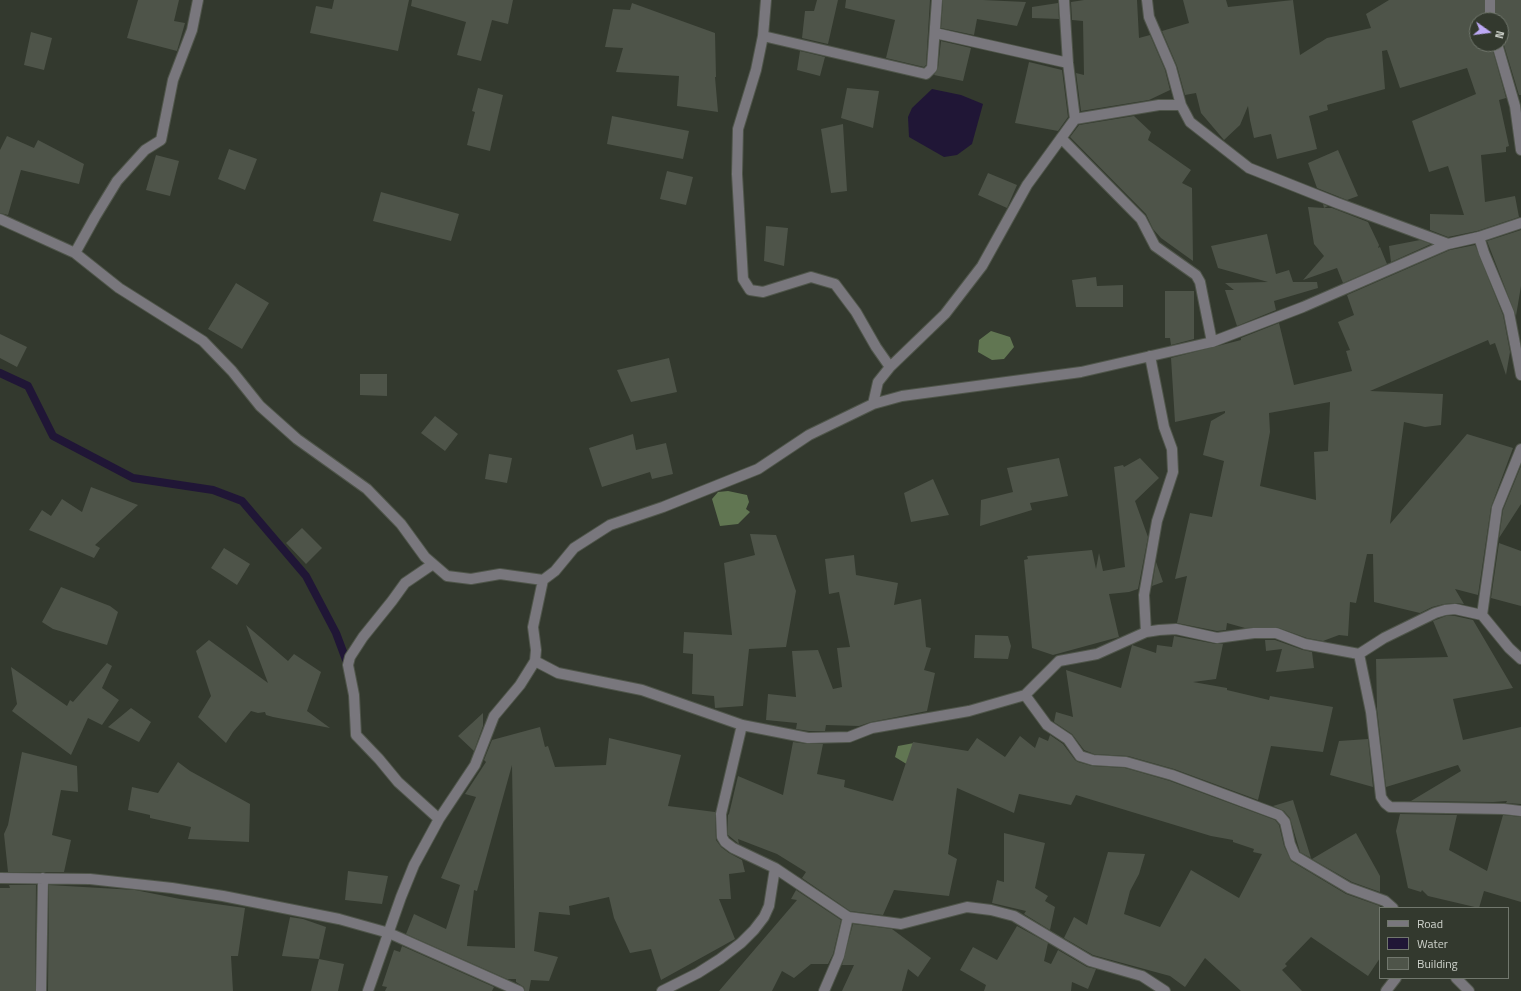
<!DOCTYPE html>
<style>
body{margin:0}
#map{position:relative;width:1521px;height:991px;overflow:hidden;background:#33392e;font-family:"Titillium Web",sans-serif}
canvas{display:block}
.legend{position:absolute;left:1379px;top:907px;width:130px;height:72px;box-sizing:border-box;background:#33392e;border:1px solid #71776d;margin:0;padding:5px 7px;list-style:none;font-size:12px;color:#cfd3cc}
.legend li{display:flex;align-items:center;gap:8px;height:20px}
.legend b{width:20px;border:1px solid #71776d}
.north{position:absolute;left:1469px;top:12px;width:40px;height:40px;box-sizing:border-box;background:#33392e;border:1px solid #71776d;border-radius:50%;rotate:104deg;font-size:11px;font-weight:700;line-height:16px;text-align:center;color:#cfd3cc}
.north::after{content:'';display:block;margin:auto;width:14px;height:18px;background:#bda9f5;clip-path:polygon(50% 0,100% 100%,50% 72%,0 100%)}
</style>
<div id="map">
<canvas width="1521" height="991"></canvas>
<ul class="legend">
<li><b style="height:5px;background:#79777d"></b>Road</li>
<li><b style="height:11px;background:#201636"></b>Water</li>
<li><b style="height:11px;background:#4e5449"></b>Building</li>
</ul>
<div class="north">N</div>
</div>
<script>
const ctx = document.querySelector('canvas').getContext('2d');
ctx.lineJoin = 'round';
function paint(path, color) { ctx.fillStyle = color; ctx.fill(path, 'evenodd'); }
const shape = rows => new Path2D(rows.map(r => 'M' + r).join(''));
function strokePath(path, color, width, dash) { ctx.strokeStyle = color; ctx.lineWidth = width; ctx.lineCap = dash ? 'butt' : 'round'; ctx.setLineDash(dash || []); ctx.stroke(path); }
const forest = shape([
 [991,331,1010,337,1014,347,1004,359,992,360,978,352,979,340],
 [728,491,747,495,749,502,746,509,750,512,738,524,720,526,712,499,718,492],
 [914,743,918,771,895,757,898,746]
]);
const water = shape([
 [932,89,961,95,983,104,972,144,957,155,944,157,909,137,908,117,912,108]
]);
const stream = shape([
 [0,373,28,386,53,436,133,478,213,490,242,501,306,576,336,633,348,665]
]);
const building = shape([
 [138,0,179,0,174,21,185,23,177,51,127,38],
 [334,0,409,0,398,51,310,33,316,6,332,9],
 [412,0,513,0,508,24,492,20,481,61,457,55,466,22,411,6],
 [817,0,838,0,828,44,802,38,805,11,814,11],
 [846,0,930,0,926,65,924,67,886,58,895,20,845,8],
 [943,0,983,0,1026,2,1017,26,977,19,974,35,941,28],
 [1084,0,1137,0,1139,38,1150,35,1165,70,1170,90,1149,100,1081,111,1076,73,1084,75,1083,21,1072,20,1071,2],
 [1183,0,1226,0,1228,7,1293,0,1300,55,1327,38,1371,28,1366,14,1389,0,1484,0,1484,20,1477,20,1477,44,1491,44,1506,98,1499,100,1509,146,1506,147,1506,152,1481,155,1485,202,1515,196,1519,217,1477,231,1448,237,1430,230,1430,214,1464,215,1448,166,1429,172,1412,121,1476,94,1467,68,1400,88,1387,50,1382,51,1385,89,1327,105,1328,110,1309,116,1317,149,1277,159,1271,134,1254,138,1250,120,1248,106,1240,125,1224,140,1201,113,1196,93,1185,95,1177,66,1162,31,1189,23],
 [1496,0,1521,0,1521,95,1519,95,1503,42,1501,39,1501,20,1496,20],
 [632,3,715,33,716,77,715,77,718,112,677,106,679,76,616,72,623,48,605,47,613,9,630,10],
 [1058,3,1059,19,1032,18,1032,7],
 [31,32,52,38,44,70,24,65],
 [941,41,971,48,963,81,934,75,938,68],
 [800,51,825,57,820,76,797,70],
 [1029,62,1062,70,1068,117,1058,131,1015,123],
 [478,88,503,95,490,151,467,145,475,112,472,111],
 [847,88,879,91,873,128,841,118],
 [612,116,689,131,683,159,607,144],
 [1134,116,1151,132,1148,140,1191,170,1182,183,1192,188,1193,261,1161,238,1153,229,1146,214,1070,137,1079,125],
 [843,124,847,191,831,193,821,129],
 [7,136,34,148,38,140,84,164,79,184,21,170,8,215,0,213,0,150],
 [229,149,257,159,245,190,218,179],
 [1338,150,1358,196,1347,200,1317,188,1308,163],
 [156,155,179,161,170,196,146,190],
 [667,171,693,177,686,205,660,199],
 [988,173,1017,185,1007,208,978,195],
 [381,192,459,214,451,241,373,221],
 [1323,204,1328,206,1324,208,1332,208,1368,222,1379,245,1378,248,1380,247,1387,264,1343,283,1337,268,1303,280,1324,256,1314,244,1308,207,1324,208],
 [766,226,788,228,784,266,764,261],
 [1521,230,1521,286,1516,316,1487,241],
 [1267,234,1276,274,1289,270,1293,282,1317,282,1318,288,1274,301,1276,310,1237,326,1225,290,1234,290,1225,283,1268,282,1218,268,1211,246],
 [1420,240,1431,244,1391,262,1389,246],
 [1475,245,1503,315,1510,352,1506,375,1495,343,1490,345,1488,340,1370,391,1443,394,1441,425,1425,427,1404,422,1390,524,1467,434,1513,448,1491,507,1478,595,1455,589,1464,604,1455,603,1444,604,1432,607,1420,613,1374,602,1373,554,1367,554,1356,603,1350,602,1348,636,1339,635,1323,641,1307,638,1276,627,1245,628,1227,623,1226,630,1217,631,1177,623,1187,576,1175,579,1190,513,1212,517,1224,461,1203,455,1211,421,1225,413,1225,411,1175,422,1171,358,1241,340,1241,338,1279,323,1294,385,1352,371,1346,351,1350,350,1338,322,1354,315,1347,295,1450,250],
 [1330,402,1328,451,1314,452,1316,500,1260,486,1270,432,1269,413],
 [1096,277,1097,286,1123,285,1123,307,1076,307,1072,280],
 [236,283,269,303,242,349,208,329],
 [1165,291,1194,291,1194,339,1171,345,1170,338,1165,338],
 [0,334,27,347,17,367,0,358],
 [669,358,677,392,631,402,617,370],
 [360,374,387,374,387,396,360,395],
 [435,416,458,434,445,451,421,433],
 [633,434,636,450,666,443,673,474,652,479,650,472,602,487,589,448],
 [489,454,512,458,507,483,485,479],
 [1059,458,1068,496,1030,503,1032,510,980,526,981,500,1013,492,1007,468],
 [1140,458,1159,478,1135,501,1148,537,1138,589,1129,592,1109,594,1119,637,1053,655,1032,648,1024,560,1028,559,1027,556,1092,550,1096,569,1099,553,1103,571,1125,567,1114,467,1123,465,1124,467],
 [1521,466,1521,504,1499,538,1503,510],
 [933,479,949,515,911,522,904,493],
 [91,487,138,505,95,545,100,548,94,558,29,530,42,510,51,516,62,499,82,512],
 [302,528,322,548,306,564,286,543],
 [750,534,776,535,796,591,786,647,749,649,743,706,715,708,714,696,692,694,693,654,683,653,684,632,732,635,724,563,755,555],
 [1499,543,1521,551,1521,606,1491,598],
 [224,548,250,564,237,585,211,568],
 [854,555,856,575,898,583,894,605,921,599,926,647,931,648,924,670,935,673,927,711,871,722,859,726,826,725,825,731,809,731,796,729,797,723,766,720,768,694,796,697,792,651,818,650,833,689,842,687,837,648,850,647,839,592,829,594,825,559],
 [1156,562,1163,582,1152,586],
 [61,587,110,606,118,612,107,645,53,629,42,622],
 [1446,616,1455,616,1473,620,1513,688,1453,699,1463,740,1521,727,1521,804,1506,803,1507,801,1493,802,1411,801,1461,771,1458,765,1386,787,1377,709,1376,659,1448,657,1433,621],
 [246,625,288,661,294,654,321,672,307,711,330,728,273,717,266,715,265,712,258,713,251,711,233,732,226,743,198,717,211,696,196,651,209,640,268,683],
 [975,635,1008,636,1011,646,1008,659,974,658],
 [1174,636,1216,644,1223,644,1216,679,1193,682,1227,688,1227,690,1269,700,1270,696,1333,707,1323,752,1271,746,1258,800,1174,769,1128,756,1094,754,1084,750,1072,734,1054,722,1056,712,1073,717,1066,670,1121,688,1132,645,1156,653,1157,645,1172,647],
 [1265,640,1275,640,1303,650,1312,652,1314,668,1276,672,1282,649,1266,651],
 [107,663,112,666,102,688,119,700,102,725,88,718,71,755,12,711,17,704,11,667,67,706,70,700,73,702],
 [131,708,151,722,139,742,108,727],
 [483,713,483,726,474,751,458,736],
 [540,727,545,747,548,746,555,767,606,765,609,738,681,755,668,806,715,812,716,840,721,847,729,853,742,860,745,872,729,874,731,899,719,899,735,939,661,980,651,949,630,953,614,918,609,897,569,906,570,915,539,912,534,951,558,957,549,981,531,980,529,991,525,991,524,987,516,982,516,979,507,979,406,934,414,914,446,929,460,885,441,878,476,797,465,794,486,762,484,760,492,740],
 [512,765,515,948,467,946,474,890,477,891],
 [1050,735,1063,744,1075,760,1078,762,1092,766,1125,768,1170,781,1275,820,1279,825,1284,846,1291,861,1346,894,1380,906,1380,958,1368,976,1311,937,1285,964,1287,966,1282,970,1302,991,1241,991,1205,958,1185,987,1170,976,1093,955,1064,938,1074,917,1087,925,1108,852,1145,854,1139,874,1130,891,1124,914,1160,927,1191,870,1239,898,1262,854,1253,852,1254,849,1233,842,1233,840,1211,836,1076,795,1071,805,1019,794,1014,813,957,788,948,854,957,859,949,896,894,890,883,915,850,911,802,878,806,872,777,854,738,839,739,844,728,835,728,815,729,814,738,776,783,795,793,742,808,744,823,744,817,774,845,780,844,787,893,801,913,742,968,751,977,738,1005,757,1020,736,1035,748,1039,737,1048,741],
 [1368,739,1373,787,1330,775,1339,741],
 [22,752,77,766,78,792,61,790,52,835,71,840,64,872,8,872,4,834,8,825],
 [178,762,190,771,250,804,249,842,188,839,191,827,150,818,150,815,128,810,132,787,158,793],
 [1293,800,1311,858,1300,852,1290,818,1284,811,1273,806],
 [1400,814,1457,815,1449,850,1487,871,1503,815,1521,817,1521,902,1484,891,1479,908,1428,896,1422,890,1421,892,1408,888,1396,831],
 [1004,833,1045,843,1035,888,1048,896,1045,901,1055,907,1050,930,1024,914,1026,911,992,903,997,880,1004,882],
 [1356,833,1380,876,1380,892,1352,882,1312,859],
 [348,871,388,876,382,904,345,900],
 [9,885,36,885,35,991,0,991,0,888,10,888],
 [49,885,135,890,180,899,245,908,238,956,231,956,233,991,48,991],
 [796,890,841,920,833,954,828,964,811,964,794,978,782,971,772,991,719,991,797,900,791,899],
 [290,917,303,919,326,927,319,959,282,956],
 [853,924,892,929,931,958,918,977,908,969,902,991,842,991,854,965,842,965],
 [1017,926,1048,943,1044,961,1051,964,1058,950,1087,967,1096,969,1088,989,1072,982,1071,991,984,991,986,985,960,970,973,947,997,960],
 [402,946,494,987,492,991,385,991,387,987,382,986,394,950,400,952],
 [319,959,344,964,338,991,311,991]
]);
const minor = shape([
 [766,0,763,36,756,70,738,129,737,174,743,279,750,290,763,292,811,277,835,284,856,312,876,347,890,367],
 [1147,0,1149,17,1171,68,1181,105],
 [1490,20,1490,0],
 [935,33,1068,63],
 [763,36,926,74,932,68,937,0],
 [1497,44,1515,106,1521,150],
 [1075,119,1159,105,1181,105,1190,122,1249,168,1337,203,1448,244],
 [1061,138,1141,219,1155,246,1196,275,1200,282,1212,342],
 [0,219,75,253,119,288,203,341,232,371,260,406,297,439,367,489,401,524,425,557,447,576,471,579,500,574,543,580],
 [1479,237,1484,253,1509,313,1521,375],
 [75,253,95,217,117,181,145,150,161,140,173,80,192,30,198,0],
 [873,404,878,382,890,367,945,314,982,266,1027,185,1075,119,1068,63,1064,0],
 [433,564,405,583,392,601,363,637,350,657,348,665,354,695,356,735,379,759,398,782,439,819],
 [1482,615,1497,508,1521,449],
 [1146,632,1144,595,1157,521,1173,472,1172,449,1164,427,1150,356],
 [1359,654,1371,712,1381,797,1385,803,1390,807,1504,809,1521,811],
 [535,661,558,673,642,690,742,725,808,738,849,737,872,728,969,711,1025,695,1059,661,1097,654,1146,632,1159,630,1176,629,1217,638,1254,633,1276,633,1305,644,1359,654,1384,638,1435,613,1445,610,1455,609,1482,615,1509,648,1521,659],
 [1025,695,1047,725,1068,739,1080,756,1093,760,1126,762,1172,775,1279,815,1285,822,1290,844,1295,856,1349,888,1385,901,1393,908],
 [742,725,721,814,722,837,725,842,733,848,775,868,848,917,901,924,967,907,991,910,1014,916,1090,961,1142,976,1165,991],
 [0,878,90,879,172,888,223,896,339,919,389,933,519,991],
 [1456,978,1469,991],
 [41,991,43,878],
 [368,991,401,897,414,865,439,819,475,765,494,716,520,685,535,661,536,650,533,627,543,580,555,571,574,548,610,525,663,507,758,469,809,435,873,404,902,396,1081,372,1212,342,1303,307,1448,244,1479,237,1521,223],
 [662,991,698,973,720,959,741,943,754,930,764,917,769,906,775,868],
 [824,991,839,956,848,917],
 [1386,991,1396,978]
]);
paint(forest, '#617652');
paint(water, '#201636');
strokePath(stream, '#201636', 8);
paint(building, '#4e5449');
strokePath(minor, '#4f554a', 12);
strokePath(minor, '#79777d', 10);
</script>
